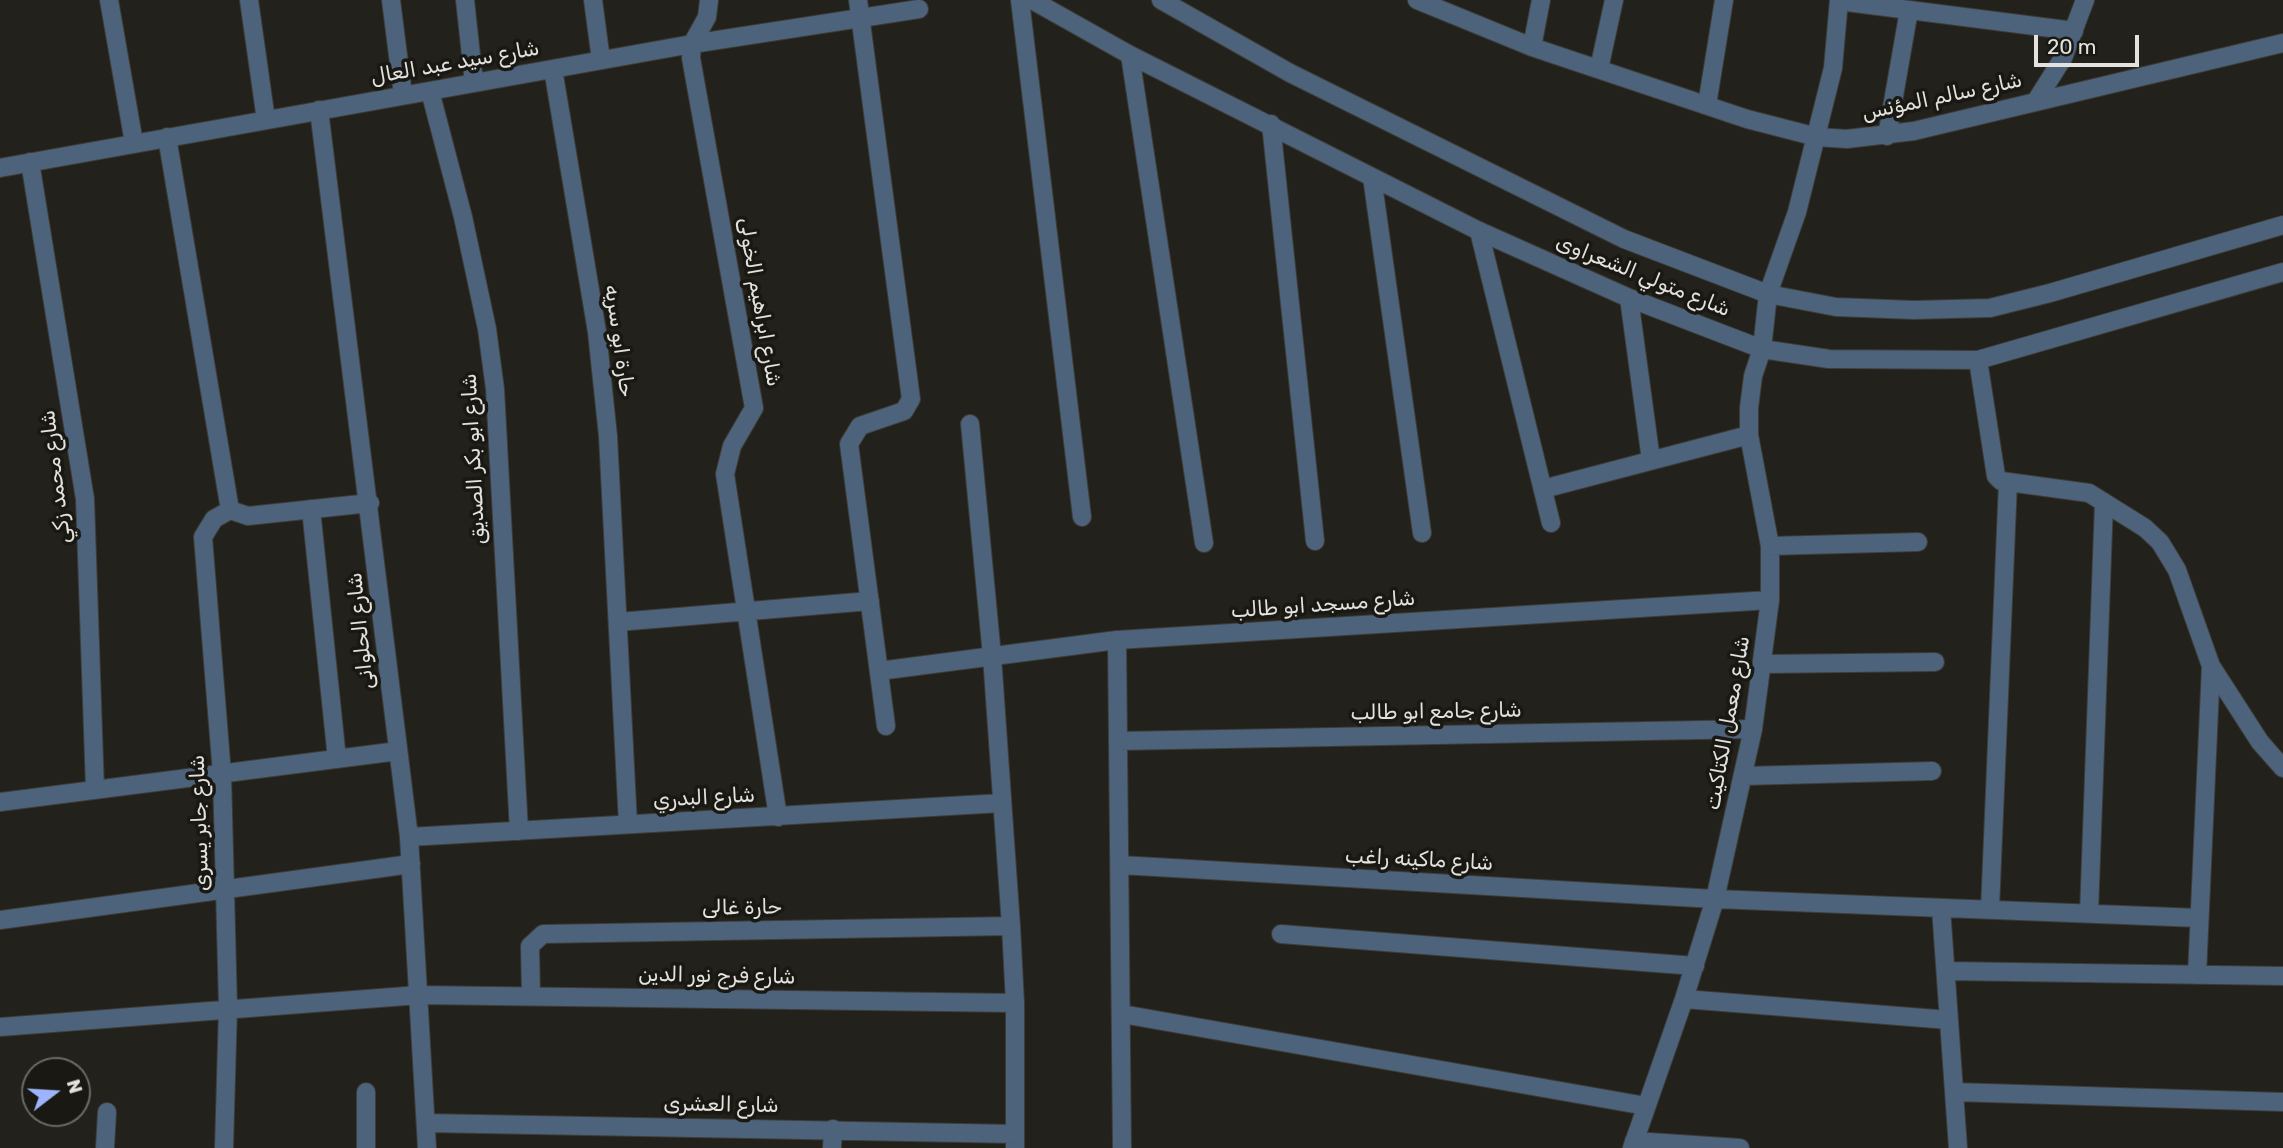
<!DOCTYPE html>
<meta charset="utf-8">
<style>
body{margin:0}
#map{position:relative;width:2283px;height:1148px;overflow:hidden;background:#22211b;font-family:Rubik,sans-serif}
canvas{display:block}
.north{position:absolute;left:21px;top:1057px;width:70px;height:70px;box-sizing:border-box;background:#191812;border:2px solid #6a6964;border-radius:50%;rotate:73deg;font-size:19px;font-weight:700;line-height:28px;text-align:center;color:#e3e2de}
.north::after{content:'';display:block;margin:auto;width:24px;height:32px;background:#9db4fd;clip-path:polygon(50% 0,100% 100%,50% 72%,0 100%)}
.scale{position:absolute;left:2034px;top:35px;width:105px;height:32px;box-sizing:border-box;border:4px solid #e3e2de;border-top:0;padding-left:9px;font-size:21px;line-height:24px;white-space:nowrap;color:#e3e2de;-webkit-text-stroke:5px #191812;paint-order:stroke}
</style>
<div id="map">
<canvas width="2283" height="1148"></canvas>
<div class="north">N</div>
<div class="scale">20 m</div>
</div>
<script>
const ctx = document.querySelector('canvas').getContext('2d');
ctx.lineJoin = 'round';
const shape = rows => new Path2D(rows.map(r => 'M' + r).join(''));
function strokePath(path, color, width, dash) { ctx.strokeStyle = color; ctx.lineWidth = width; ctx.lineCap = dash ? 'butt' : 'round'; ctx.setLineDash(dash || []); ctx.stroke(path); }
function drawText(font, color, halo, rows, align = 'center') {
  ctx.font = font + ' Rubik,Vazirmatn,sans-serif'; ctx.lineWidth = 7; ctx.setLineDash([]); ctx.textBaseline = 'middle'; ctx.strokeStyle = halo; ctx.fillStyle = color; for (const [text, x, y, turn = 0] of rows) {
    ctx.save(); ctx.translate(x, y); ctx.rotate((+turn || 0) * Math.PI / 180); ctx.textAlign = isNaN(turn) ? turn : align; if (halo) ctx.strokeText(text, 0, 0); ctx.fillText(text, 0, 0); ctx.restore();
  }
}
const minor = shape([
 [109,0,134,143],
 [249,0,266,120],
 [391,0,403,95],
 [465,0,474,83],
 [593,0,601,60],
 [709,0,707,17,692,44,691,58,754,408,732,446,725,474,778,817],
 [858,0,911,399,904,411,860,426,849,444,886,726],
 [1020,0,1082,517],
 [1032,0,1130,55,1479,231,1629,298,1762,349,1829,359,1978,360,2283,272],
 [1161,0,1290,73,1624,239,1768,294,1836,307,1914,310,1990,308,2050,293,2283,225],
 [1417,0,1532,47,1747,119,1817,137,1847,139,1914,131,2283,43],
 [1839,1,2074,31],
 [1532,47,1541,0],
 [1130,55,1204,543],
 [553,69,597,332,608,436,628,824],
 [1599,69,1614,0],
 [430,91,463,217,487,329,495,389,519,831],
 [2036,101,2063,58,2085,0],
 [1707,105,1724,0],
 [319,110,409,837,427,1148],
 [1271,124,1315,541],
 [1887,136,1909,10],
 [167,137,230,510,248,516,370,503],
 [30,162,85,499,95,789],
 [0,168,692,44,919,9],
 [1372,177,1422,533],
 [1479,231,1551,523],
 [1629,298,1651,460],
 [1978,360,1996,476,2001,481,2089,493,2145,528,2160,542,2177,570,2211,666,2260,742,2283,768],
 [970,424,992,656,1011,926,1015,1003,1015,1148],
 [1543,489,1749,435],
 [311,509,337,759],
 [1770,546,1918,542],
 [618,622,870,601],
 [1117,640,1122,1148],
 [1764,664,1935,662],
 [879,671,1117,640,1770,600],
 [1119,741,1753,729],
 [1744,776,1932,771],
 [0,802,398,751],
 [409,837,1002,803],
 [1120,865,1715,899,2199,918],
 [1941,908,1958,1148],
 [1990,909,2008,482],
 [2089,913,2104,502],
 [0,920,411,864],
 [1281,934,1695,966],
 [1947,971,2283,976],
 [2197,975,2211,666],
 [531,996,530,946,543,934,1011,926],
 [1684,999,1949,1020],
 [1122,1014,1646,1106],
 [0,1027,419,995,1015,1003],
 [366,1092,366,1148],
 [1954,1092,2283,1102],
 [426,1123,1015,1134],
 [1634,1141,1740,1148],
 [105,1148,107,1112],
 [224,1148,228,1007,222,774,203,537,214,519,230,510],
 [832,1148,833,1129],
 [1632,1148,1684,999,1715,899,1753,729,1770,600,1770,546,1749,435,1749,408,1753,376,1762,349,1768,294,1797,212,1833,68,1839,0]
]);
const streetNames = [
 ["شارع سيد عبد العال",455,63,-10],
 ["شارع سالم المؤنس",1942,97,-12],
 ["شارع متولي الشعراوى",1643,276,22],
 ["شارع ابراهيم الخولى",759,302,80],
 ["حارة ابو سريه",619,341,82],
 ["شارع ابو بكر الصديق",474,459,-93],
 ["شارع محمد زكي",56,477,-97],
 ["شارع مسجد ابو طالب",1323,605,-4],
 ["شارع الحلوانى",361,631,-96],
 ["شارع جامع ابو طالب",1436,712,-1],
 ["شارع معمل الكتاكيت",1728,723,-80],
 ["شارع البدري",704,798,-3],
 ["شارع جابر يسرى",200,823,-92],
 ["شارع ماكينه راغب",1419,860,3],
 ["حارة غالى",742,908,-1],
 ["شارع فرج نور الدين",717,976,1],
 ["شارع العشرى",721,1105,1]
];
strokePath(minor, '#3d3c36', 20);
strokePath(minor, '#4d627b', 18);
drawText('21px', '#e3e2de', '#191812', streetNames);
</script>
